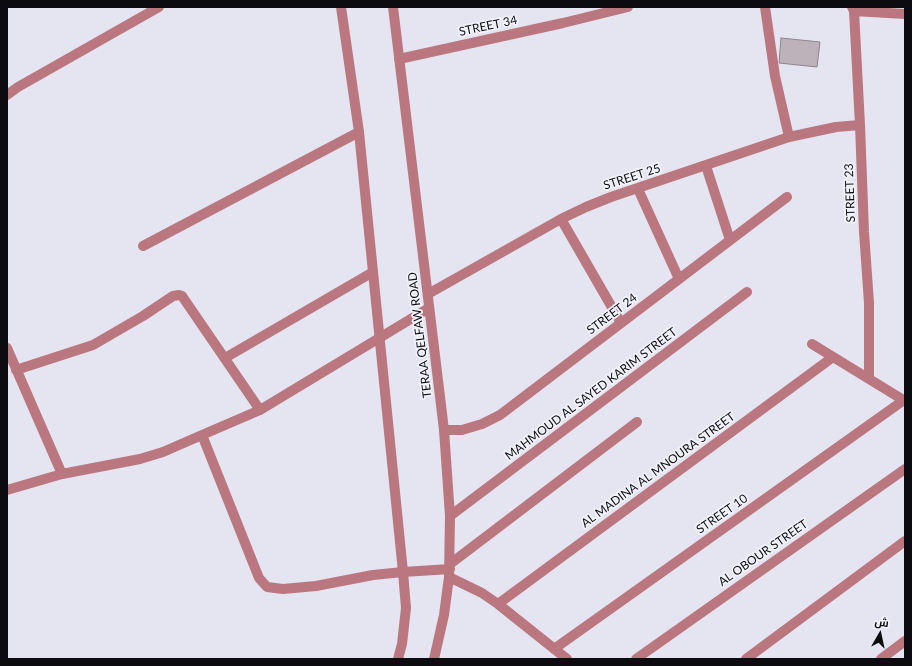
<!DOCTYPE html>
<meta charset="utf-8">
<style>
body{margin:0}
#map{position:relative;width:912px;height:666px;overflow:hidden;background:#e4e5f0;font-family:Lato,Cairo,sans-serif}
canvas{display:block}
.frame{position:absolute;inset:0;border:8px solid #0c0c10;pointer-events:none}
.north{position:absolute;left:860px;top:614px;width:40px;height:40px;-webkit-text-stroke:3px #f2f2fd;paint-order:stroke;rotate:9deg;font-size:11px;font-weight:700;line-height:16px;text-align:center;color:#0c0c10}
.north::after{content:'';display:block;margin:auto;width:14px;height:18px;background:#0c0c10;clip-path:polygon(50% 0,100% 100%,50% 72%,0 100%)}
</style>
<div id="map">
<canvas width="912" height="666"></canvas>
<div class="frame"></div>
<div class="north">ش</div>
</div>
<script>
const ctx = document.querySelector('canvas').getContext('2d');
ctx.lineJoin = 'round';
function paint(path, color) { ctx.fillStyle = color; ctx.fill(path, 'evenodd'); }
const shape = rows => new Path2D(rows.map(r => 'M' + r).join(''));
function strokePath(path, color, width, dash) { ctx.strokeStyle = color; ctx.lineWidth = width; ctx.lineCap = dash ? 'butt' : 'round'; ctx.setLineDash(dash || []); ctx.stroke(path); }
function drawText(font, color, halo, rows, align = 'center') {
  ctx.font = font + ' Lato,sans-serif'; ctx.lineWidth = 3.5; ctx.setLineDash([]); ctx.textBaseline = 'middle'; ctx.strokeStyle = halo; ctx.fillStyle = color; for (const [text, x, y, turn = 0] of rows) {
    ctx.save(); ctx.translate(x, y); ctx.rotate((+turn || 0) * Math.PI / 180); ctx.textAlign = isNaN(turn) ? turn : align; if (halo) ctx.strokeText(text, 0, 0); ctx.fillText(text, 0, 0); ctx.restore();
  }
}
const building = shape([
 [781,38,820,42,817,67,779,63,781,38]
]);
const minor = shape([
 [765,7,775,76,789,137],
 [852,7,854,11,860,125,864,232,869,303,869,379],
 [854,11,905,14],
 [399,59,563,23,628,7],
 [7,95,18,87,159,7],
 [706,166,730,240],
 [638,189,679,279],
 [561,219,621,323],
 [143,246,359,132],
 [428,294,561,219,586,207,611,197,789,137,836,127,860,125],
 [812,344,905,401],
 [7,348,62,474],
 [225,358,373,272],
 [16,370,93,345,143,316,173,296,179,295,182,296,260,410],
 [444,430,462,430,482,424,500,415,787,197],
 [7,490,62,474,140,459,163,452,202,435],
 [450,516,747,292],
 [450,564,637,422],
 [403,572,373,575,316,586,283,589,267,587,259,578,202,435,260,410,429,308],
 [449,577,482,593,498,604,567,659],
 [498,604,833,357],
 [554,649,904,400],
 [636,659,905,469],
 [746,659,905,541],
 [881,659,905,641]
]);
const tertiary = shape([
 [341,7,359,132,403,572,406,608,402,644,398,659],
 [393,7,444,430,450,516,449,577,444,615,434,659],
 [403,572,450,569]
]);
const streetNames = [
 ["STREET 34",488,26,-12],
 ["STREET 25",632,177,-18],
 ["STREET 23",850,193,-92],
 ["STREET 24",612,314,-37],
 ["TERAA QELFAW ROAD",420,335,-97],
 ["MAHMOUD AL SAYED KARIM STREET",591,394,-37],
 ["AL MADINA AL MNOURA STREET",658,470,-36],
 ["STREET 10",722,514,-35],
 ["AL OBOUR STREET",763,553,-35]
];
paint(building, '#bbb2ba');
strokePath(building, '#8d848c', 1);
strokePath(minor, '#ba777f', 10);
strokePath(tertiary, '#ba777f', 10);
drawText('12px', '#0c0c10', '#f2f2fd', streetNames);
</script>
